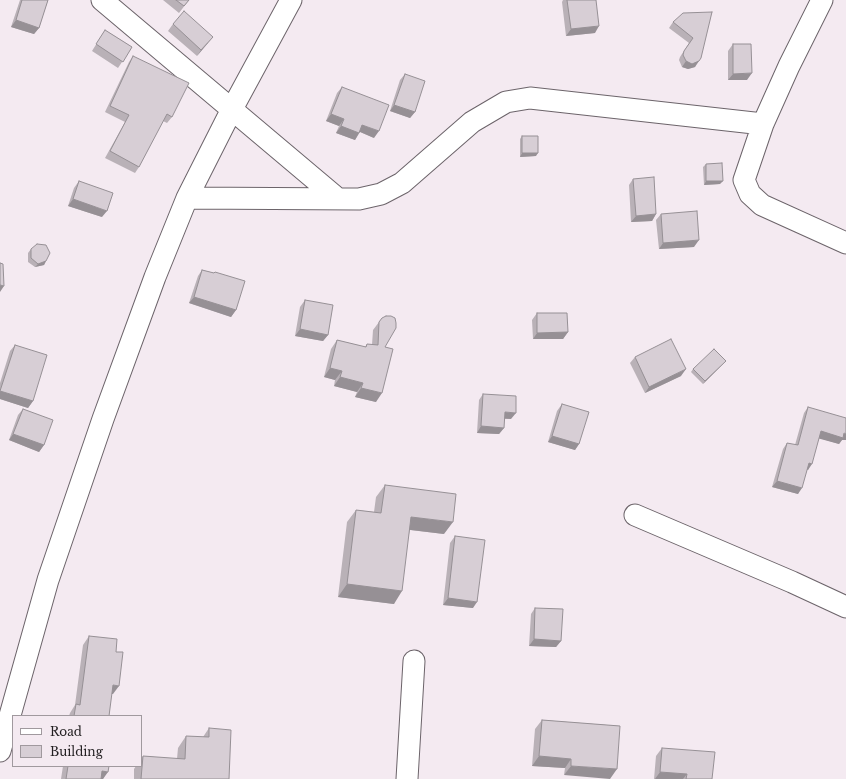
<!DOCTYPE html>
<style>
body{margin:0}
#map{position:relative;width:846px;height:779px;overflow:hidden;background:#f4eaf1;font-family:"Libre Baskerville",serif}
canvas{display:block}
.legend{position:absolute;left:12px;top:715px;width:130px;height:52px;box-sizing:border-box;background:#f4eaf1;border:1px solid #a0999e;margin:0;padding:5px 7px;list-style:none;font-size:12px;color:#232022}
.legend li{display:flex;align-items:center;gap:8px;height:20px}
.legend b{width:20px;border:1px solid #a0999e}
</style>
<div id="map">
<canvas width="846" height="779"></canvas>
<ul class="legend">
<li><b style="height:5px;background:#fff"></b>Road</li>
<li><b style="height:11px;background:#d7ced5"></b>Building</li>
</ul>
</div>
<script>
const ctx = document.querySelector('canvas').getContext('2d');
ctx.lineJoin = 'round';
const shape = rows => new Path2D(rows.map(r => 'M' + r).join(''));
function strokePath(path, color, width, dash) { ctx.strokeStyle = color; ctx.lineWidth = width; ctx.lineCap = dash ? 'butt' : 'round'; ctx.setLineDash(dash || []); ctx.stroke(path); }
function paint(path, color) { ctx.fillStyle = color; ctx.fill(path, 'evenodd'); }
const minor = shape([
 [102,0,337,198],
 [822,0,789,66,763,124,744,180,750,194,762,205,846,243],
 [187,198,359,199,381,194,402,183,472,122,506,102,530,98,763,124],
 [635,515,792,582,846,607],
 [0,751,48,580,103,419,155,277,187,198,232,109,291,0],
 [407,779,414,661]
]);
const wall = shape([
 [20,0,48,0,39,28,34,34,11,27],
 [163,0,189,0,179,13],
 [563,0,596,0,595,33,566,36,562,2],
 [712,12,695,67,688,69,682,67,679,60,680,57,689,43,669,28,673,22],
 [173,24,208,43,197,56,168,31],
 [105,30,132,47,118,68,92,51],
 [733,44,747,80,728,80,728,51],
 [133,56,172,117,167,123,163,121,139,167,135,173,105,158,125,122,105,112,129,62],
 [405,74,415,112,410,118,390,111,400,80],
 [342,87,374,138,360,132,355,140,336,133,339,126,326,121,337,93],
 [522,136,536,156,520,157,520,139],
 [706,164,720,184,704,185,703,167],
 [633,179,656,214,652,221,631,222,629,185],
 [79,181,102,217,68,206,74,188],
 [661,214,694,247,659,249,656,220],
 [31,249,46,261,44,265,35,267,28,262,28,253],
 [202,270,214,273,215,272,236,310,231,317,189,303,198,276],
 [305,300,328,335,323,341,295,336,300,307],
 [537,313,568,332,563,339,533,339,532,320],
 [382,318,385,347,376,402,355,397,357,392,334,386,335,380,324,377,331,349,337,340,365,347,367,344,372,345,373,330],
 [15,345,33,401,28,408,0,399,0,383,10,351],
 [635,357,681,376,645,393,630,363],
 [723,364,703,384,691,372,693,369],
 [483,394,511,419,504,419,504,428,499,434,477,433,479,400],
 [562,404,579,444,575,450,548,442,557,411],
 [808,407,842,440,839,444,819,438,808,470,807,470,798,494,772,487,783,449,787,443,795,445,804,413],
 [23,409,44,445,39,452,9,440,18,415],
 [385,485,444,534,410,530,394,604,338,597,347,522,356,510,374,512,376,497],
 [455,536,473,608,443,605,450,543],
 [535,608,561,641,556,647,529,646,531,614],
 [89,636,116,652,113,694,111,694,109,716,69,716,70,713,75,705,83,645],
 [542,720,620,726,564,775,565,768,532,766,535,729],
 [209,728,229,779,134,779,134,769,136,766,141,766,141,759,143,756,177,759,178,748,186,736,203,737],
 [662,748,712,779,654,779,656,756],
 [63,766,109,766,103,779,61,779]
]);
const shadedWall = shape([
 [16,20,39,28,34,34,11,27],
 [599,26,595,33,566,36,571,29],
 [213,37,208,43,197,56,201,50],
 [686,61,699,61,695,67,688,69,682,67],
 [752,73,747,80,728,80,733,74],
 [394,105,415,112,410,118,390,111],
 [331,114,344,119,339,126,326,121],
 [362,125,379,131,374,138,358,131],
 [341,126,359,133,355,140,336,133],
 [522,153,538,153,536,156,520,157],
 [706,181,723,181,720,184,704,185],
 [73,199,107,211,102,217,68,206],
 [656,214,652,221,631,222,636,216],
 [699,240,694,247,659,249,663,243],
 [46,261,44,265,35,267,38,264],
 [0,285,4,286,0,292],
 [194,297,236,310,231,317,189,303],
 [300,329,328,335,323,341,295,336],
 [568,332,563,339,533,339,537,333],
 [726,361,703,384,705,381],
 [330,368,342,371,335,380,324,377],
 [686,369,681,376,645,393,649,387],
 [340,377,363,383,357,392,334,386],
 [361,388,382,393,376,402,355,397],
 [0,391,33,401,28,408,0,399],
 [505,412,516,413,511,419,500,418],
 [481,426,504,428,499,434,477,433],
 [821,431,846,434,846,440,842,440,839,444,817,438],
 [13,434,44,445,39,452,9,440],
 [552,436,579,444,575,450,548,442],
 [809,463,812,464,808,470,804,469],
 [777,481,802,488,798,494,772,487],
 [411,517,453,522,444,534,403,529],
 [347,584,402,591,394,604,338,597],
 [448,598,477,602,473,608,443,605],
 [534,639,561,641,556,647,529,646],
 [113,685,119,686,113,694,107,694],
 [539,756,571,759,565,768,532,766],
 [571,766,617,769,610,779,564,775],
 [102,771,108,772,103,779,97,779],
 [660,772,687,774,683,779,655,779]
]);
const building = shape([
 [22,0,48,0,39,28,16,20,22,0],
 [176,0,189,0,184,6,176,0],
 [567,0,596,0,599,26,571,29,567,0],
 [184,11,213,37,201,50,173,24,184,11],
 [712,12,701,58,699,61,692,64,686,61,683,55,684,51,693,38,673,22,683,13,712,12],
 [105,30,132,47,123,62,96,44,105,30],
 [733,44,751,44,752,73,733,74,733,44],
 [133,56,189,83,172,117,167,114,139,167,110,151,129,115,110,106,133,56],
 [405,74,425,81,415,112,394,105,405,74],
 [342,87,389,105,379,131,362,125,359,133,341,126,344,119,331,114,342,87],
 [522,136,538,136,538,153,522,153,522,136],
 [722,163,723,181,706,181,706,164,722,163],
 [654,177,656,214,636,216,633,179,654,177],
 [79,181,113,193,107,211,73,199,79,181],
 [697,211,699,240,663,243,661,214,697,211],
 [37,244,46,245,50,253,46,261,38,264,31,258,31,249,37,244],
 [0,263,3,264,4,286,0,285,0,263],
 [202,270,214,273,215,272,245,281,236,310,194,297,202,270],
 [305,300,333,305,328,335,300,329,305,300],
 [537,313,567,313,568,332,537,333,537,313],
 [386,316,391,316,395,318,396,323,396,328,385,347,393,349,382,393,361,388,363,383,340,377,342,371,330,368,337,340,366,347,367,344,378,345,379,322,382,318,386,316],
 [671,339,686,369,649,387,635,357,671,339],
 [15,345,47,355,33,401,0,391,15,345],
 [714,349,726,361,705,381,693,369,714,349],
 [483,394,516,396,516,413,505,412,504,428,481,426,483,394],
 [562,404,589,412,579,444,552,436,562,404],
 [808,407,846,418,846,434,844,433,843,438,821,431,812,464,809,463,802,488,777,481,787,443,798,445,808,407],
 [23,409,53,420,44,445,13,434,23,409],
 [385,485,456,494,453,522,411,517,402,591,347,584,356,510,381,513,385,485],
 [455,536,485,540,477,602,448,598,455,536],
 [535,608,563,609,561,641,534,639,535,608],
 [89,636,117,639,116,652,123,652,119,686,113,685,109,716,74,716,76,704,80,705,89,636],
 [542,720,620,726,617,769,571,766,571,759,539,756,542,720],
 [209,728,231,730,229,779,141,779,143,756,185,759,186,736,209,737,209,728],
 [662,748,715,752,712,779,686,779,687,774,660,772,662,748],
 [68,766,109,766,108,772,102,771,101,779,66,779,68,766]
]);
strokePath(minor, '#6c646a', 23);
strokePath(minor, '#fff', 21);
paint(wall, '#b9b1b7');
paint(shadedWall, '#969095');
paint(building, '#d7ced5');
strokePath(building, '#969095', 1);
</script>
